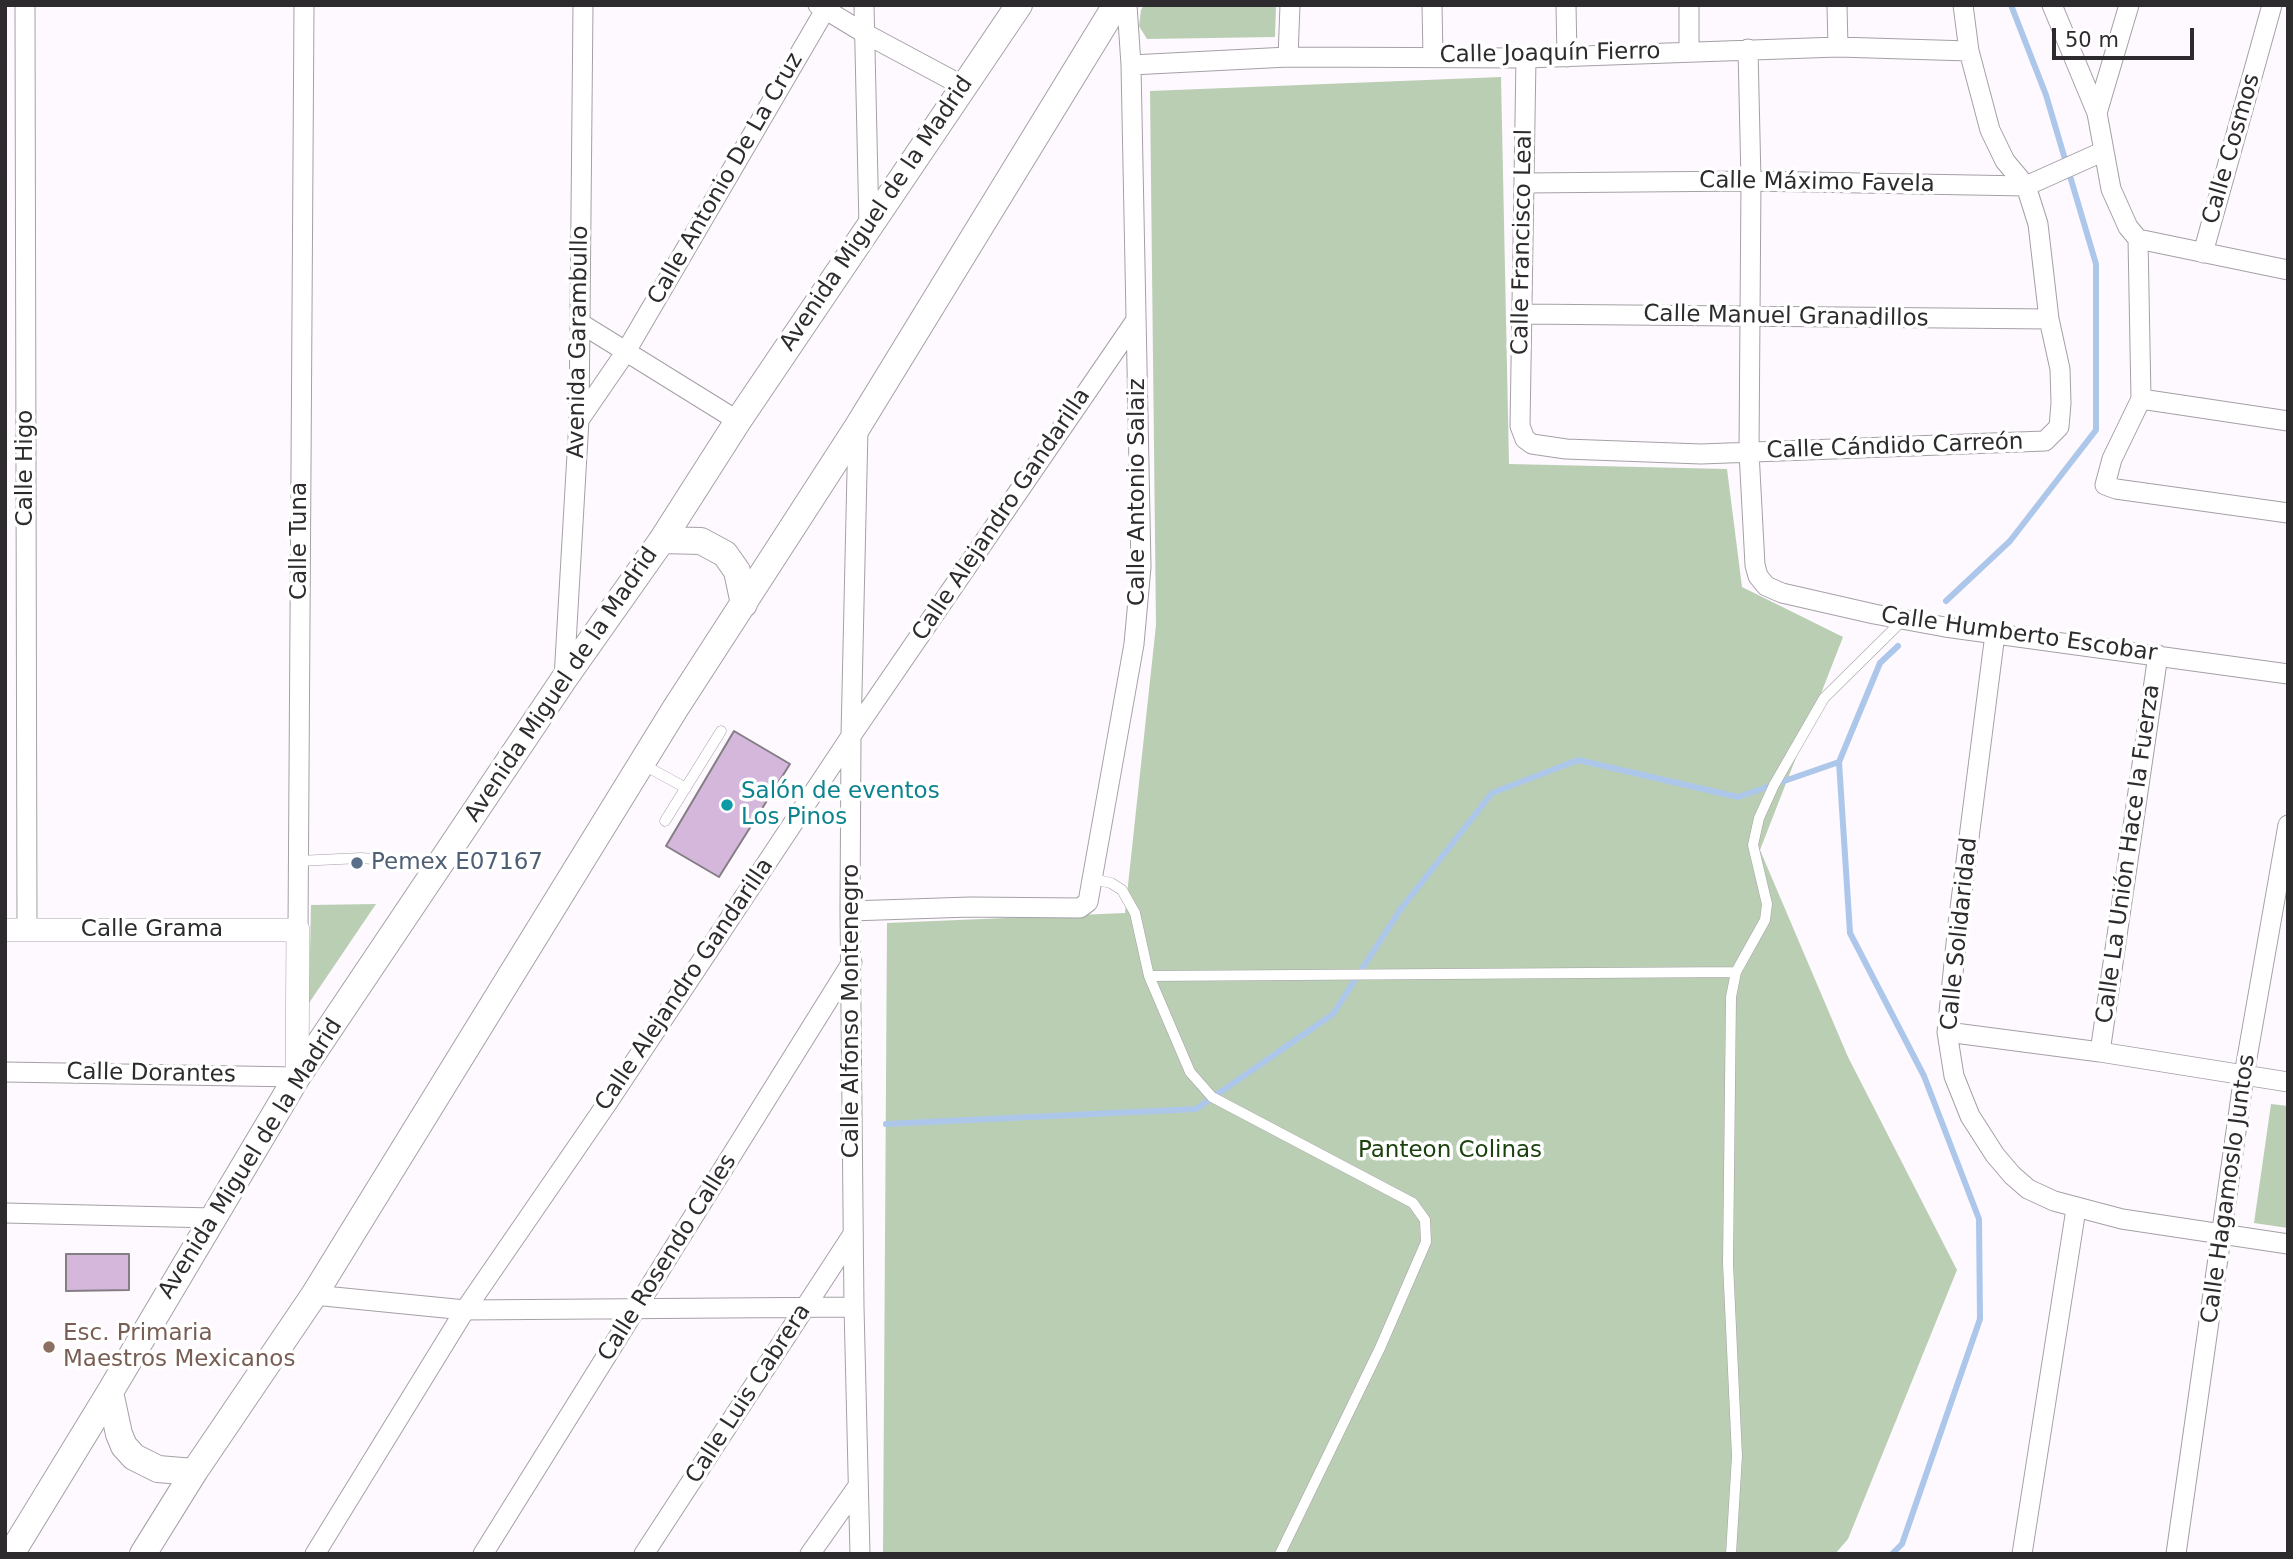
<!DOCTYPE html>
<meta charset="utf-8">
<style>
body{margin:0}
#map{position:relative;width:2293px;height:1559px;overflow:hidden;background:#fef8ff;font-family:"DejaVu Sans",sans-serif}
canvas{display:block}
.frame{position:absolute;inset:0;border:7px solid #2d2b2d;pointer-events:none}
.scale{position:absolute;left:2052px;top:28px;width:142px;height:32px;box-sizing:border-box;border:4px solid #2d2b2d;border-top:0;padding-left:9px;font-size:21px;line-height:24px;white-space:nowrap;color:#2d2b2d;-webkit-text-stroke:5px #fff;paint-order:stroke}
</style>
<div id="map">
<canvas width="2293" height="1559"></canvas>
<div class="frame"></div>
<div class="scale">50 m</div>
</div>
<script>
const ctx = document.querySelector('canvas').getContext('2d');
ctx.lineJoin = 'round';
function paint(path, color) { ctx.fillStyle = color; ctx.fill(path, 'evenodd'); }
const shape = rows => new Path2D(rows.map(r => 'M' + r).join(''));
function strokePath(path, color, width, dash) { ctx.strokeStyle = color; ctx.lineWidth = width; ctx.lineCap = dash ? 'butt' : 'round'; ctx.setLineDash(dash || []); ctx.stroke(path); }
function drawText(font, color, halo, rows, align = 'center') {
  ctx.font = font + ' "DejaVu Sans",sans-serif'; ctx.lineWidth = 7; ctx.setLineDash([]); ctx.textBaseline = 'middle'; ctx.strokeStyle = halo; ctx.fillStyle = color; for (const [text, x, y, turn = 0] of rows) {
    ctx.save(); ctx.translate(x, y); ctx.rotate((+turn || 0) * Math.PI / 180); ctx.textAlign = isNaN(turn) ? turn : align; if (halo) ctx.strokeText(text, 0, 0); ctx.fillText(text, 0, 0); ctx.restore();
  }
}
const green = shape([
 [1144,5,1276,5,1275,37,1147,39,1139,26,1141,10],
 [1501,77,1509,464,1727,469,1742,587,1843,637,1760,850,1848,1057,1957,1270,1848,1539,1835,1554,883,1554,887,923,1125,913,1156,625,1150,91],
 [376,904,309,1003,311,905],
 [2271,1104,2288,1106,2288,1228,2254,1223]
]);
const stream = shape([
 [1946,601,2010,541,2096,430,2096,264,2046,95,2011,5],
 [886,1124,1196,1109,1333,1014,1400,910,1492,793,1578,760,1738,797,1839,762],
 [1892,1554,1902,1544,1980,1319,1979,1219,1924,1076,1850,933,1839,762,1880,663,1898,646]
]);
const building = shape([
 [734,731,790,764,719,877,666,846,734,731],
 [66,1254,129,1254,129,1290,66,1291,66,1254]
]);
const service = shape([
 [642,764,686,788],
 [665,821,721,731],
 [298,861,361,858,409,862,432,870],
 [1093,879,1111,883,1122,890,1135,913,1149,976,1190,1072,1212,1097,1413,1203,1425,1220,1426,1242,1380,1348,1280,1554],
 [1149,976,1736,972],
 [1731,1554,1737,1456,1728,1263,1731,997,1736,972,1765,920,1767,904,1753,845,1759,818,1774,785,1824,698,1903,620]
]);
const minor = shape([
 [25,5,27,930],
 [818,5,864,33,963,86],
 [864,5,869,226],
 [1432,5,1433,57],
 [1566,5,1567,57],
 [1837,5,1838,47],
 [2052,5,2097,113],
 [2129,5,2097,113,2111,189,2128,227,2138,239,2288,270],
 [1748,49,1751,181,1749,452,1755,565,1758,576,1766,586,1782,593,1874,614,1945,627,2288,674],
 [1689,51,1689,5],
 [1288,57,1290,5],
 [1526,58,1520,426,1525,439,1532,444,1566,449,1701,454,2045,441,2059,427,2061,403,2060,369,2049,319,2038,224,2026,186,2005,161,1990,130,1969,51,1963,5],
 [1131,65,1288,57,1526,58,1838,47,1969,51],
 [1525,183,1751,181,2026,186,2102,152],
 [2138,239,2141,399,2112,459,2105,485,2116,489,2288,513],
 [2203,253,2272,5],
 [1523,314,2049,319],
 [580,323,738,421],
 [2141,399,2288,421],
 [579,420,625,353,828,5],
 [858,428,851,736,850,911,854,1307,860,1554],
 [1995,634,1958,924,1947,1032,1954,1076,1970,1116,1995,1155,2012,1175,2028,1189,2054,1201,2122,1219,2288,1244],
 [564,678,579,420,583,5],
 [850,911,970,907,1080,908,1088,902,1134,644,1141,567,1131,65,1127,5],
 [298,930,304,5],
 [1947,1032,2100,1052,2288,1082],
 [2100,1052,2158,655],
 [5,1072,297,1077],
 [5,1213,213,1218],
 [314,1295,465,1310,854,1307],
 [315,1554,465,1310,608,1102,851,736,1136,320],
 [483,1554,852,962],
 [644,1554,853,1234],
 [810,1554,858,1486],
 [2022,1554,2076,1209],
 [2176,1554,2244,1075,2288,825]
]);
const tertiary = shape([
 [5,930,298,930,297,1077]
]);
const secondary = shape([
 [662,540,701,541,725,554,737,571,744,604],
 [110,1392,119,1434,124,1446,134,1457,158,1469,194,1472],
 [11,1554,110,1392,297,1077,564,679,662,540,738,421,1019,5],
 [143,1554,194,1472,314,1295,675,709,858,426,1116,5]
]);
const markers = [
 [727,805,7,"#0f9aa8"],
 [357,863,7,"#5c6f8a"],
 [49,1347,7,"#8d6e63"]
];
const streetNames = [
 ["Calle Joaquín Fierro",1550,54,-1],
 ["Calle Cosmos",2232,149,-74],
 ["Calle Antonio De La Cruz",726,179,-60],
 ["Calle Máximo Favela",1817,183,1],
 ["Avenida Miguel de la Madrid",877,214,-56],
 ["Calle Francisco Leal",1523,242,-89],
 ["Calle Manuel Granadillos",1786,317,1],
 ["Avenida Garambullo",579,342,-89],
 ["Calle Cándido Carreón",1895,447,-2],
 ["Calle Higo",26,468,-90],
 ["Calle Antonio Salaiz",1138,492,-90],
 ["Calle Alejandro Gandarilla",1002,515,-56],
 ["Calle Tuna",300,541,-90],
 ["Calle Humberto Escobar",2019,635,8],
 ["Avenida Miguel de la Madrid",562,685,-56],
 ["Calle La Unión Hace la Fuerza",2129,854,-82],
 ["Calle Grama",152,930],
 ["Calle Solidaridad",1960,934,-84],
 ["Calle Alejandro Gandarilla",685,985,-56],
 ["Calle Alfonso Montenegro",852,1011,-90],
 ["Calle Dorantes",151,1074,1],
 ["Avenida Miguel de la Madrid",251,1159,-58],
 ["Calle Hagamoslo Juntos",2229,1189,-82],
 ["Calle Rosendo Calles",668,1258,-58],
 ["Calle Luis Cabrera",749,1394,-57]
];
const cultureNames = [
 ["Salón de eventos",741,792],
 ["Los Pinos",741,818]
];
const serviceNames = [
 ["Pemex E07167",371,863]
];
const parkNames = [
 ["Panteon Colinas",1450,1151]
];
const educationNames = [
 ["Esc. Primaria",63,1334],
 ["Maestros Mexicanos",63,1360]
];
paint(green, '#baceb4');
strokePath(stream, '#adc7eb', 6);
paint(building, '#d5b7db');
strokePath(building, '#837e84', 2);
strokePath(service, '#a5a0a6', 11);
strokePath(minor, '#a5a0a6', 21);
strokePath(tertiary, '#a5a0a6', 24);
strokePath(secondary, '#a5a0a6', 28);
strokePath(service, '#fff', 10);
strokePath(minor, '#fff', 19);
strokePath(tertiary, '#fff', 23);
strokePath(secondary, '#fff', 26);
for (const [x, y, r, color] of markers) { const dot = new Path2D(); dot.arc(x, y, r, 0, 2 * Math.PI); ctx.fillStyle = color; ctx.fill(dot); strokePath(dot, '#fff', 2.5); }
drawText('23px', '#2d2b2d', '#fff', streetNames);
drawText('23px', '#0d838f', '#fff', cultureNames, 'left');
drawText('23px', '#4e5e75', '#fff', serviceNames, 'left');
drawText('23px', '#1b410e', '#fff', parkNames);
drawText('23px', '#785e54', '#fff', educationNames, 'left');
</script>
